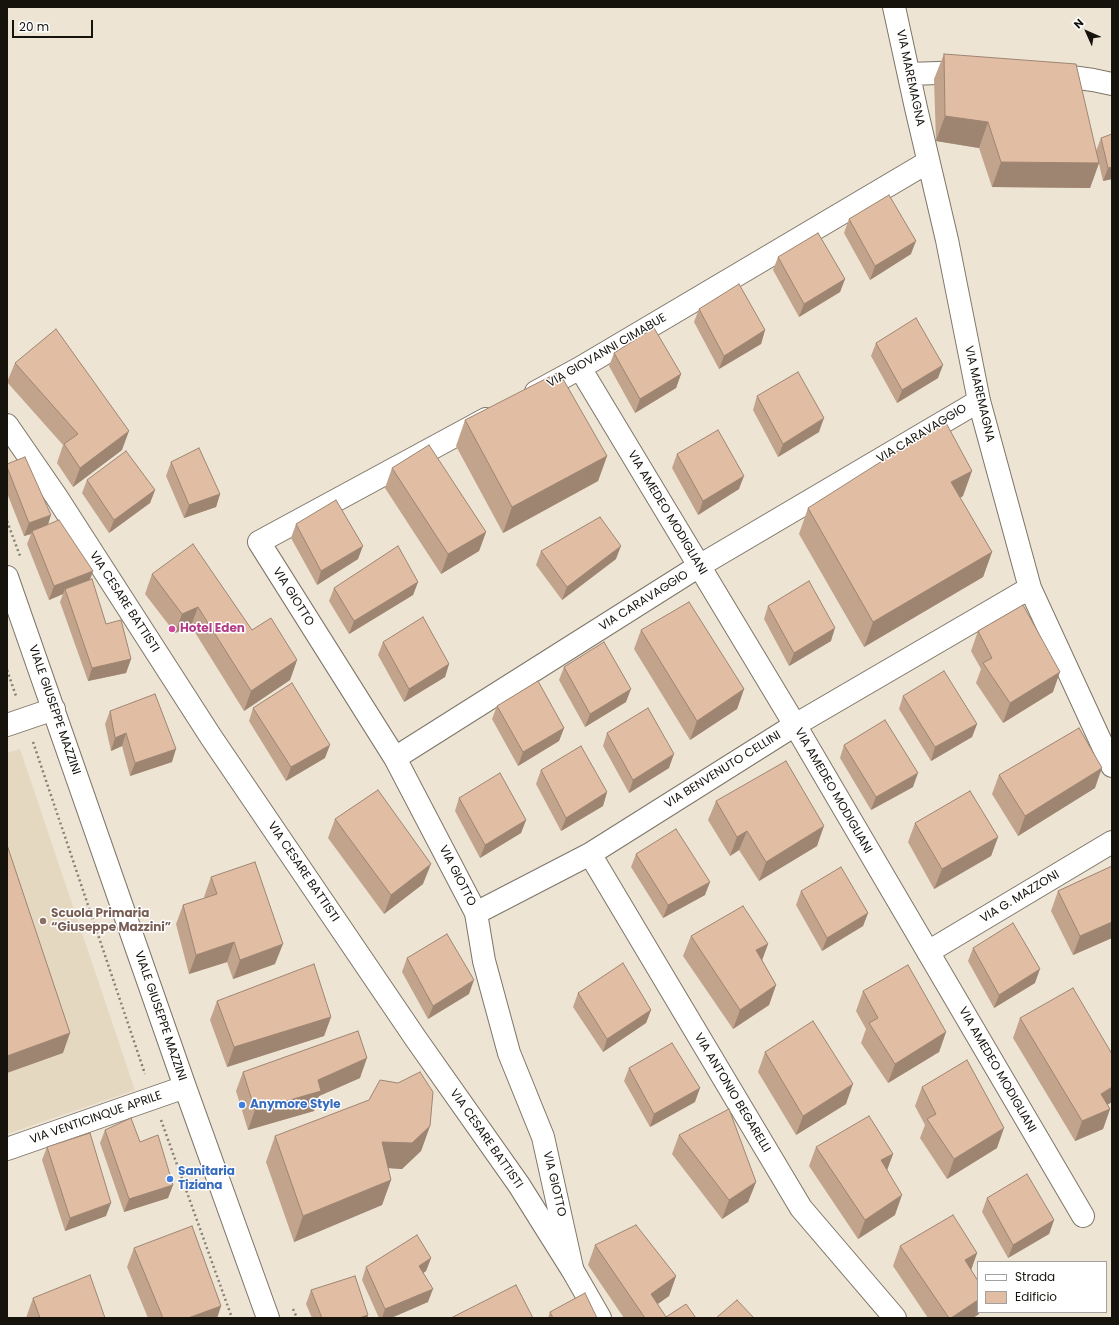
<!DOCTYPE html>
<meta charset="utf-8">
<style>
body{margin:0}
#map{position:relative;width:1119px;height:1325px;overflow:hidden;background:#ede4d4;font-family:Poppins,sans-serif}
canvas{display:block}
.frame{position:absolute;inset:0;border:8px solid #16130d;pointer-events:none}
.legend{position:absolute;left:977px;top:1261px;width:130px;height:52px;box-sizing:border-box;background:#fff;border:1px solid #a2a19e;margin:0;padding:5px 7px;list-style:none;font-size:12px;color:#16130d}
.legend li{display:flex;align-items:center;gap:8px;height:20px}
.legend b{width:20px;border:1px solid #a2a19e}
.north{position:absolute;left:1067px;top:12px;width:40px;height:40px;-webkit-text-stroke:3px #fff;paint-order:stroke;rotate:315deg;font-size:11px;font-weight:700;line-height:16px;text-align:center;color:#16130d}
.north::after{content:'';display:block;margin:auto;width:14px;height:18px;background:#16130d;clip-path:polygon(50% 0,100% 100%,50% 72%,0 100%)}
.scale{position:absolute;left:12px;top:20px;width:81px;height:18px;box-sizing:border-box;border:2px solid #16130d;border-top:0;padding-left:5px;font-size:12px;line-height:14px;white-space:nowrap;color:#16130d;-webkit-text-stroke:3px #fff;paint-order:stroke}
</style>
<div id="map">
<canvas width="1119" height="1325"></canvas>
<div class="frame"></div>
<ul class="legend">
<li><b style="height:5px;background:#fff"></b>Strada</li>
<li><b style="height:11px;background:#e1bea3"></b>Edificio</li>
</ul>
<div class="north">N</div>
<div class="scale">20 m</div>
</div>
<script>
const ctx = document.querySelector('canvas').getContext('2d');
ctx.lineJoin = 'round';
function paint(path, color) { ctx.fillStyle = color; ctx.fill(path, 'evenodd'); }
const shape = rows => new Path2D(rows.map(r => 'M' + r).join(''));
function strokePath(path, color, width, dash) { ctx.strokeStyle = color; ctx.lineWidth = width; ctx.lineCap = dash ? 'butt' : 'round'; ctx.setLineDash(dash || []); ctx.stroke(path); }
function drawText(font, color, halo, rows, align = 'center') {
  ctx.font = font + ' Poppins,sans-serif'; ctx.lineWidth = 3; ctx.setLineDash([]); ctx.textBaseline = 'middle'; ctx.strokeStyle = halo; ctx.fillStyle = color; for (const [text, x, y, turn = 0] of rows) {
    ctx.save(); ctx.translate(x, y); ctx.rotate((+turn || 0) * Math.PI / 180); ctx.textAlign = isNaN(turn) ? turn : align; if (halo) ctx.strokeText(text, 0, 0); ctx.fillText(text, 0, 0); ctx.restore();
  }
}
const built = shape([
 [20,749,135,1090,7,1134,7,753]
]);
const path = shape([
 [7,521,20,556],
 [7,670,16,696],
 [33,742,145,1074],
 [161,1120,232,1318],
 [293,1309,297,1318]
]);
const minor = shape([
 [894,7,916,108,947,240,979,401,1030,588,1112,766],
 [909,74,967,72],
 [1050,74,1093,80,1112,84],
 [580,368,795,725,1083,1216],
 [536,392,580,368,928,162],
 [486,419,259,542,395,758,476,913,484,961,509,1053,543,1137,572,1268],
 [7,577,185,1087,268,1318],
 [7,725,54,709],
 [395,758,699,566,979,401],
 [590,854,801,1208,895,1318],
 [476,913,590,854,795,725,1030,588],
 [928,952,1112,842],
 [7,1149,185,1087]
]);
const major = shape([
 [7,425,56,496,211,737,416,1039,519,1185,573,1271,600,1318]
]);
const wall = shape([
 [944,54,1099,163,1090,188,992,187,979,148,936,141,934,79],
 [1101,138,1112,179,1103,181,1096,151],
 [849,219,911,254,870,280,844,233],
 [778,257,845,279,840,292,799,317,773,270],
 [699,309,765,330,761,344,719,369,694,322],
 [876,343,938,378,897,403,871,356],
 [614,353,681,374,676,388,635,413,609,366],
 [15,363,122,450,73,487,57,463,63,445,7,382],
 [757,396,819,432,778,457,753,410],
 [465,420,607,456,598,481,503,533,456,446],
 [677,454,739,489,698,515,672,468],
 [171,462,220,494,216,507,184,518,166,476],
 [7,464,48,525,93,571,90,580,106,624,131,659,126,673,88,681,60,602,63,594,49,600,27,544,31,534,24,536,7,493],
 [392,468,486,532,479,551,441,574,385,488],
 [87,480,155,490,150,503,109,533,82,493],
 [963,496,960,498,992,552,983,577,864,647,799,534,808,508],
 [296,524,358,559,317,585,291,538],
 [541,551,616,559,562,600,536,565],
 [152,574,252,630,297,660,290,680,244,711,191,626,175,633,145,594],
 [418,582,413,595,349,634,329,601,334,588],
 [768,606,831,641,789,666,764,619],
 [641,630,744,689,737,709,690,740,634,649],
 [978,631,1053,692,1003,723,976,683,981,669,971,651],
 [383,642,449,664,445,677,404,702,378,655],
 [564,667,626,702,585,727,559,680],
 [903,696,977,724,972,737,931,761,899,709],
 [497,706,564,728,559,741,518,766,492,719],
 [253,708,325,758,286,781,249,721],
 [110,711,172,762,130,776,122,746,111,751,105,724],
 [607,733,669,768,629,793,603,746],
 [844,745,913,787,871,810,840,758],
 [541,770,607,792,603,806,561,831,536,784],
 [999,775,1095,788,1018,836,992,794],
 [459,798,526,820,521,833,480,858,455,811],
 [716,801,817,846,759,881,739,850,730,856,708,820],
 [335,819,423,884,384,914,328,838],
 [915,823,998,837,991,856,934,889,908,842],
 [636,854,705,895,663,918,631,867],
 [1112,866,1112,938,1073,955,1051,911,1058,891],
 [211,877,275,964,233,979,227,962,189,974,176,924,183,905,205,898,204,897],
 [801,891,868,913,863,926,822,951,796,905],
 [691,936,768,944,762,960,776,985,769,1005,733,1029,683,956],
 [973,948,1035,983,994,1008,968,961],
 [407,958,469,994,428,1019,402,972],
 [863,991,946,1032,939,1052,888,1083,861,1043,866,1029,856,1011],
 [578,993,651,1010,646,1023,603,1052,573,1007],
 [217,1001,331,1017,324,1036,227,1067,210,1020],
 [1020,1018,1110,1109,1103,1129,1075,1141,1013,1038],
 [765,1052,846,1104,796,1135,758,1072],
 [629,1068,695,1102,650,1127,624,1081],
 [243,1072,360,1078,319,1096,314,1111,248,1130,236,1091],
 [922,1087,997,1148,947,1179,920,1138,925,1125,915,1106],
 [430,1126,421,1151,402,1169,388,1168,391,1180,382,1205,294,1242,266,1162,275,1136],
 [105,1130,140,1142,173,1185,168,1198,124,1212,100,1143],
 [679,1135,756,1182,748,1202,722,1219,672,1154],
 [47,1147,106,1216,65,1231,42,1160],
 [816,1147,893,1154,887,1170,895,1215,858,1239,809,1166],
 [987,1198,1054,1220,1049,1234,1008,1258,982,1212],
 [595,1245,676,1276,669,1296,657,1304,666,1317,696,1318,624,1318,588,1265],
 [900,1246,977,1253,971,1270,979,1314,973,1318,928,1318,893,1266],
 [134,1248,221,1306,217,1318,148,1318,127,1267],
 [431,1258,426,1271,423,1273,428,1302,391,1318,379,1318,362,1280,366,1267],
 [311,1290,368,1315,367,1318,312,1318,306,1304],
 [33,1298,105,1318,26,1318],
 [550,1312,597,1318,548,1318]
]);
const shadedWall = shape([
 [945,116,988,122,979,148,936,141],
 [1001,162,1099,163,1090,188,992,187],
 [1112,167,1112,179,1103,181,1108,168],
 [916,241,911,254,870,280,875,266],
 [845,279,840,292,799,317,804,304],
 [765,330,761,344,719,369,724,356],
 [943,365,938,378,897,403,902,390],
 [681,374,676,388,635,413,640,399],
 [824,418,819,432,778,457,783,444],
 [129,431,122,450,73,487,80,468],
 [607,456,598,481,503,533,512,507],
 [972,471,963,496,941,508,951,482],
 [744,476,739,489,698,515,703,501],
 [155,490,150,503,109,533,114,520],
 [220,494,216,507,184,518,189,505],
 [51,515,47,528,32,531,31,534,24,536,29,523],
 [486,532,479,551,441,574,448,554],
 [363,546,358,559,317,585,321,571],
 [621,546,616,559,562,600,567,587],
 [992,552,983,577,864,647,873,622],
 [93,571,88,584,65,589,63,594,49,600,54,586],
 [418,582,413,595,349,634,354,621],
 [198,607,191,626,175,633,182,614],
 [835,628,831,641,789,666,794,653],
 [131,659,126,673,88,681,92,668],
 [297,660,290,680,244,711,251,691],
 [449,664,445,677,404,702,409,689],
 [1060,672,1053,692,1003,723,1010,703],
 [631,689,626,702,585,727,590,714],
 [744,689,737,709,690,740,697,721],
 [977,724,972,737,931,761,935,747],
 [564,728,559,741,518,766,523,752],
 [126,733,122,746,111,751,115,738],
 [330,745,325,758,286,781,291,767],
 [176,749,172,762,130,776,135,763],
 [674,754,669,768,629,793,633,780],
 [1102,768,1095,788,1018,836,1025,816],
 [918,773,913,787,871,810,876,797],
 [607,792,603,806,561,831,566,818],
 [526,820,521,833,480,858,485,845],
 [824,826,817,846,759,881,766,862],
 [747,831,739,850,730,856,737,837],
 [998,837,991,856,934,889,942,869],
 [431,864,423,884,384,914,391,895],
 [710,882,705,895,663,918,668,905],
 [868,913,863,926,822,951,827,938],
 [1112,922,1112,938,1073,955,1080,936],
 [234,942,227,962,189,974,196,955],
 [283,944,275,964,233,979,240,960],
 [768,944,761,963,756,950],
 [1040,969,1035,983,994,1008,999,995],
 [474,980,469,994,428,1019,433,1006],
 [776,985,769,1005,733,1029,740,1010],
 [651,1010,646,1023,603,1052,607,1039],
 [331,1017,324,1036,227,1067,234,1047],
 [946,1032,939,1052,888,1083,895,1064],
 [70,1033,63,1053,7,1073,7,1056],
 [367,1058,360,1078,319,1096,314,1111,248,1130,255,1110,318,1080],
 [853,1084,846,1104,796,1135,803,1116],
 [1112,1087,1112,1102,1094,1113,1101,1094],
 [700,1088,695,1102,650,1127,654,1114],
 [1110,1109,1103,1129,1075,1141,1082,1121],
 [430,1126,421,1151,402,1169,372,1167,382,1142],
 [1004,1128,997,1148,947,1179,954,1159],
 [893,1154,886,1173,881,1160],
 [391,1180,382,1205,294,1242,303,1216],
 [756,1182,748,1202,722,1219,729,1200],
 [173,1185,168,1198,124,1212,129,1199],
 [902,1195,895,1215,858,1239,865,1220],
 [111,1203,106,1216,65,1231,70,1218],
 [1054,1220,1049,1234,1008,1258,1013,1245],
 [977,1253,970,1273,965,1260],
 [431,1258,426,1271,414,1280,419,1266],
 [676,1276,669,1296,644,1314,651,1294],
 [433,1289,428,1302,391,1318,382,1318,385,1309],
 [978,1300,978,1312,979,1312,979,1314,973,1318,951,1318],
 [221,1306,217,1318,188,1318],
 [368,1315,367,1318,359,1318]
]);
const building = shape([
 [944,54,1076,64,1099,163,1001,162,988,122,945,116,944,54],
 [1112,134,1112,167,1108,168,1101,138,1112,134],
 [889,195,916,241,875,266,849,219,889,195],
 [818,233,845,279,804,304,778,257,818,233],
 [739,284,765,330,724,356,699,309,739,284],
 [916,318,943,365,902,390,876,343,916,318],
 [654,328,681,374,640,399,614,353,654,328],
 [56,329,129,431,80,468,64,444,78,434,15,363,56,329],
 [559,372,607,456,512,507,465,420,559,372],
 [798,372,824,418,783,444,757,396,798,372],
 [945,421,972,471,951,482,992,552,873,622,808,508,945,421],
 [718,430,744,476,703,501,677,454,718,430],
 [429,445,486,532,448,554,392,468,429,445],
 [199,448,220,494,189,505,171,462,199,448],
 [126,451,155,490,114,520,87,480,126,451],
 [25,457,51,515,29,523,7,467,7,464,25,457],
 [336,500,363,546,321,571,296,524,336,500],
 [600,517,621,546,567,587,541,551,600,517],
 [59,520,93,571,54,586,32,531,59,520],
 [193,544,252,630,271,618,297,660,251,691,198,607,182,614,152,574,193,544],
 [398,546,418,582,354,621,334,588,398,546],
 [92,579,106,624,121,620,131,659,92,668,65,589,92,579],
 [809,581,835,628,794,653,768,606,809,581],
 [689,602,744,689,697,721,641,630,689,602],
 [1023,605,1060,672,1010,703,983,663,992,658,978,631,1023,605],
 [423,617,449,664,409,689,383,642,423,617],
 [604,642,631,689,590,714,564,667,604,642],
 [944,671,977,724,935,747,903,696,944,671],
 [538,681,564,728,523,752,497,706,538,681],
 [292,683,330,745,291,767,253,708,292,683],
 [155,694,176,749,135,763,126,733,115,738,110,711,155,694],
 [648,708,674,754,633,780,607,733,648,708],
 [885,720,918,773,876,797,844,745,885,720],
 [1079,728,1102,768,1025,816,999,775,1079,728],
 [581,746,607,792,566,818,541,770,581,746],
 [786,761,824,826,766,862,747,831,737,837,716,801,786,761],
 [500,773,526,820,485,845,459,798,500,773],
 [378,790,431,864,391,895,335,819,378,790],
 [970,791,998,837,942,869,915,823,970,791],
 [676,829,710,882,668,905,636,854,676,829],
 [7,845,70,1033,7,1056,7,845],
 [255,862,283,944,240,960,234,942,196,955,183,905,217,894,211,877,255,862],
 [1112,866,1112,922,1080,936,1058,891,1112,866],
 [841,867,868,913,827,938,801,891,841,867],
 [743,906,768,944,756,950,776,985,740,1010,691,936,743,906],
 [1013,923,1040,969,999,995,973,948,1013,923],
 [447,934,474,980,433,1006,407,958,447,934],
 [623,963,651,1010,607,1039,578,993,623,963],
 [314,964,331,1017,234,1047,217,1001,314,964],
 [908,965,946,1032,895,1064,869,1023,878,1018,863,991,908,965],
 [1073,988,1112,1054,1112,1087,1101,1094,1110,1109,1082,1121,1020,1018,1073,988],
 [813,1021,853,1084,803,1116,765,1052,813,1021],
 [358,1031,367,1058,318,1080,321,1091,255,1110,243,1072,358,1031],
 [672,1043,700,1088,654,1114,629,1068,672,1043],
 [967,1060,1004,1128,954,1159,927,1119,936,1114,922,1087,967,1060],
 [420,1072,433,1092,430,1126,412,1143,382,1142,391,1180,303,1216,275,1136,369,1100,380,1080,398,1083,420,1072],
 [729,1109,756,1182,729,1200,679,1135,729,1109],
 [869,1116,893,1154,881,1160,902,1195,865,1220,816,1147,869,1116],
 [131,1118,140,1142,158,1135,173,1185,129,1199,105,1130,131,1118],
 [90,1133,111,1203,70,1218,47,1147,90,1133],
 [1027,1174,1054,1220,1013,1245,987,1198,1027,1174],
 [953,1215,977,1253,965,1260,978,1281,978,1300,951,1318,949,1318,900,1246,953,1215],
 [636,1225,676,1276,651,1294,666,1317,686,1304,696,1318,645,1318,595,1245,636,1225],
 [192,1226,221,1306,188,1318,163,1318,134,1248,192,1226],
 [417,1235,431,1258,419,1266,433,1289,385,1309,366,1267,417,1235],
 [90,1275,105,1318,40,1318,33,1298,90,1275],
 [355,1276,368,1315,359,1318,322,1318,311,1290,355,1276],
 [516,1285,533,1318,451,1318,516,1285],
 [585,1293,597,1318,553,1318,550,1312,585,1293],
 [737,1300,754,1318,716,1318,737,1300]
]);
const markers = [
 [172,629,4,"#d1479c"],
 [43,921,4,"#8d6e63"],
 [242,1105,4,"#3f7fe0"],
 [170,1179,4,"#3f7fe0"]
];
const streetNames = [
 ["VIA MAREMAGNA",910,78,78],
 ["VIA GIOVANNI CIMABUE",607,351,-30],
 ["VIA MAREMAGNA",979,394,77],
 ["VIA CARAVAGGIO",922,434,-31],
 ["VIA AMEDEO MODIGLIANI",667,513,59],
 ["VIA GIOTTO",293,597,58],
 ["VIA CARAVAGGIO",644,601,-32],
 ["VIA CESARE BATTISTI",124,602,57],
 ["VIALE GIUSEPPE MAZZINI",54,710,71],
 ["VIA BENVENUTO CELLINI",723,770,-32],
 ["VIA AMEDEO MODIGLIANI",833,791,60],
 ["VIA CESARE BATTISTI",303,872,56],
 ["VIA GIOTTO",457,876,63],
 ["VIA G. MAZZONI",1020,897,-31],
 ["VIALE GIUSEPPE MAZZINI",160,1016,71],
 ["VIA AMEDEO MODIGLIANI",997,1070,60],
 ["VIA ANTONIO BEGARELLI",732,1093,59],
 ["VIA VENTICINQUE APRILE",96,1118,-19],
 ["VIA CESARE BATTISTI",486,1139,55],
 ["VIA GIOTTO",554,1184,77]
];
const hotelNames = [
 ["Hotel Eden",180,629]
];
const educationNames = [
 ["Scuola Primaria",51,914],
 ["“Giuseppe Mazzini”",51,928]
];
const shopNames = [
 ["Anymore Style",250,1105],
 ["Sanitaria",178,1172],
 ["Tiziana",178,1186]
];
paint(built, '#e5d8c1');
strokePath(minor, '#7d7567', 24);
strokePath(major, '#7d7567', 24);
strokePath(path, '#878175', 2.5, [2, 3]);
strokePath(minor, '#fff', 22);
strokePath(major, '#fff', 22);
paint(wall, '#c2a38c');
paint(shadedWall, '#9e8572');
paint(building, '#e1bea3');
strokePath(building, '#9e8572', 1);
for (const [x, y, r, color] of markers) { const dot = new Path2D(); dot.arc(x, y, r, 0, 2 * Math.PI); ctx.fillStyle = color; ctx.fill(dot); strokePath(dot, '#fff', 1.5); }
drawText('12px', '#16130d', '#fff', streetNames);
drawText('bold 12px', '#b23c85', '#fff', hotelNames, 'left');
drawText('bold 12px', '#785e54', '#fff', educationNames, 'left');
drawText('bold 12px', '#366cbe', '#fff', shopNames, 'left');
</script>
